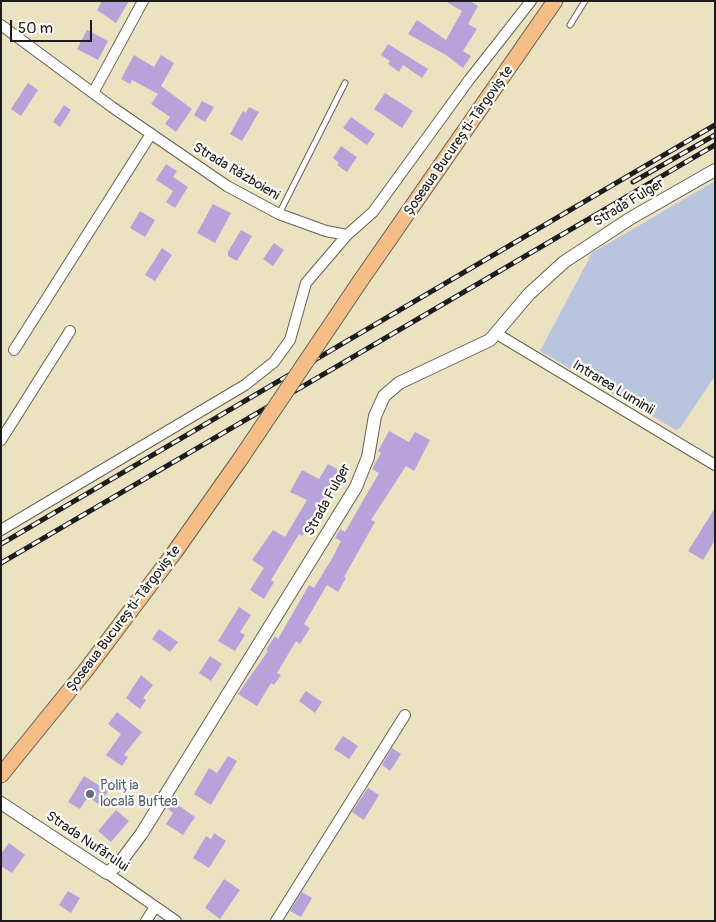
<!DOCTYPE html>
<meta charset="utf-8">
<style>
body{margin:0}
#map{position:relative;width:716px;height:922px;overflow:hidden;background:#ebe2c1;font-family:Pangolin,sans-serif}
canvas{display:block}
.frame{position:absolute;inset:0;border:2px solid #1c1c1c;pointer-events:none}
.scale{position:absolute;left:10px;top:20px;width:82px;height:22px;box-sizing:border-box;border:2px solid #1c1c1c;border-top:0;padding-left:6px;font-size:15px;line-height:18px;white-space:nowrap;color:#1c1c1c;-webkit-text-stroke:4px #fdfcf7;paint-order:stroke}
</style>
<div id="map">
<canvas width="716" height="922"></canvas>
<div class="frame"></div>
<div class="scale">50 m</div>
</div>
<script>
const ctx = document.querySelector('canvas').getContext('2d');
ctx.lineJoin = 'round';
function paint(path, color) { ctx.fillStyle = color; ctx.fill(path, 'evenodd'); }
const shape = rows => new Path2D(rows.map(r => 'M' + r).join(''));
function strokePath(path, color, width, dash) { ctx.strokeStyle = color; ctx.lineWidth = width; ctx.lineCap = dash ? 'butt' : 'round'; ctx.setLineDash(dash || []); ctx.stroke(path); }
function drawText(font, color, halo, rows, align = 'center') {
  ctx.font = font + ' Pangolin,sans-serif'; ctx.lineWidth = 4.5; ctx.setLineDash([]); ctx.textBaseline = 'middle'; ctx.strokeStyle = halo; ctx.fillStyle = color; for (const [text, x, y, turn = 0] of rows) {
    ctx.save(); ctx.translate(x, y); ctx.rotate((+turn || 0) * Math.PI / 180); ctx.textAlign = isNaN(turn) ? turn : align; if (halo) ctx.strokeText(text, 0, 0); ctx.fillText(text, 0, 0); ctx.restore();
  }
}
const industrial = shape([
 [715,181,715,376,680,428,676,430,540,351,592,253]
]);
const building = shape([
 [102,1,129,1,116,23,97,10],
 [445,1,470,1,478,6,468,24,477,29,463,51,471,56,463,68,446,55,408,34,417,20,446,40,462,11],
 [87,30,108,41,98,60,77,49],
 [388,44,428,69,422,78,403,65,399,72,388,64,390,61,381,55],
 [134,55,154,67,161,55,174,63,161,86,192,109,176,132,165,124,170,117,151,104,158,94,132,80,130,84,121,79],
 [28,83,38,90,21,116,11,109],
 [385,93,413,111,402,128,374,109],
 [202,101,214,107,205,122,194,115],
 [64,105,71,110,60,127,53,122],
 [249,107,259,112,242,141,230,134,243,111,246,113],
 [351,117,375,134,367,145,343,128],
 [341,146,357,157,347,172,337,165,339,163,333,158],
 [166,164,177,171,173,177,188,187,175,208,166,202,173,191,156,180],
 [213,204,231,213,215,243,197,233],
 [140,211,155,220,145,237,130,228],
 [241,230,252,236,237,261,228,256,228,252],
 [274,243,284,250,273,266,263,259],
 [162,248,172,255,155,281,145,275],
 [389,431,409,442,415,432,430,440,414,471,406,466,371,520,375,522,344,577,346,578,338,592,327,585,304,624,310,628,300,644,296,641,277,673,281,675,274,685,271,683,257,706,238,694,268,651,266,650,275,636,278,639,309,585,314,588,333,557,341,541,335,538,340,529,345,532,379,473,372,469,381,453,378,451],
 [328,464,341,471,318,513,302,536,299,534,271,580,274,582,264,599,250,590,264,568,252,560,273,530,285,537,307,500,290,492,302,470,319,479],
 [715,508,715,540,703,560,688,551],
 [239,607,251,615,240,632,245,635,235,651,218,641],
 [159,629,178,642,170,652,152,639],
 [210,656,222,664,211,681,199,673],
 [141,675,153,685,143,698,146,700,140,709,126,698],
 [306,691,322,702,315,713,299,701],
 [117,712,142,732,124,755,128,757,122,766,106,755,121,734,108,724],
 [343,736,358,746,349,759,334,749],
 [392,748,401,754,390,771,382,765],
 [228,756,237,761,211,805,194,794,209,768,217,773],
 [84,776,108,791,100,805,88,797,80,809,68,802],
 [368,788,379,795,364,820,352,812],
 [172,801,195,817,183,835,166,824,173,813,167,808],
 [116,810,129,821,111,842,98,831],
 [214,833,226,841,209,868,193,858,206,836,211,839],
 [9,843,25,855,12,873,1,866,1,854],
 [224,879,240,890,220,919,205,908],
 [68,891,80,898,71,913,59,905],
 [302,892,312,898,301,917,290,911]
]);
const service = shape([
 [570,25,585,1],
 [279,214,345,83]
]);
const minor = shape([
 [1,25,112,107,227,186,279,214,326,231,347,235],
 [93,93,143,1],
 [497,334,715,465],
 [14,350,151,134],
 [1,440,70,331],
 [1,530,245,385,274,362,290,340,306,283,347,235,373,212,469,80,531,1],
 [107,873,176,921],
 [146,921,155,907],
 [276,921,405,715]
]);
const tertiary = shape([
 [1,803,107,873,119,864,142,833,356,487,368,457,375,416,384,396,399,383,490,340,529,294,564,262,631,218,715,170]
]);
const primary = shape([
 [361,280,555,1],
 [1,775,86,670,174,553,241,458]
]);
const rail = shape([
 [633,182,715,135],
 [1,544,715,125],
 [1,563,715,145]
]);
const primaryBridge = shape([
 [241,458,361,280]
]);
const markers = [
 [90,794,5,"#5c6f8a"]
];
const streetNames = [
 ["Șoseaua București-Târgoviște",459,141,-55],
 ["Strada Războieni",236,172,31],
 ["Strada Fulger",629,203,-31],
 ["Intrarea Luminii",613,388,31],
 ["Strada Fulger",328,500,-61],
 ["Șoseaua București-Târgoviște",124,619,-53],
 ["Strada Nufărului",87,842,34]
];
const serviceNames = [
 ["Poliția",100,786],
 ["locală Buftea",100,802]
];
paint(industrial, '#b9c4de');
paint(building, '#b6a3da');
strokePath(service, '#646156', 7);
strokePath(minor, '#646156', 12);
strokePath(tertiary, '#646156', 14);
strokePath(primary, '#646156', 17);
strokePath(service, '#fff', 5);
strokePath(minor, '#fff', 10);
strokePath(tertiary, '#fff', 12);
strokePath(primary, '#f5be86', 15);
strokePath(rail, '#1c1c1c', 5);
strokePath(rail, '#fdfcf7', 3, [9]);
strokePath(primaryBridge, '#646156', 17, []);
strokePath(primaryBridge, '#f5be86', 15);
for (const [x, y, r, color] of markers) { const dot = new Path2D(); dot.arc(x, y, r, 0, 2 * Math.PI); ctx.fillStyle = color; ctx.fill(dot); strokePath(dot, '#fdfcf7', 2); }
drawText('14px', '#1c1c1c', '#fdfcf7', streetNames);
drawText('14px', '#4e5e75', '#fdfcf7', serviceNames, 'left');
</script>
